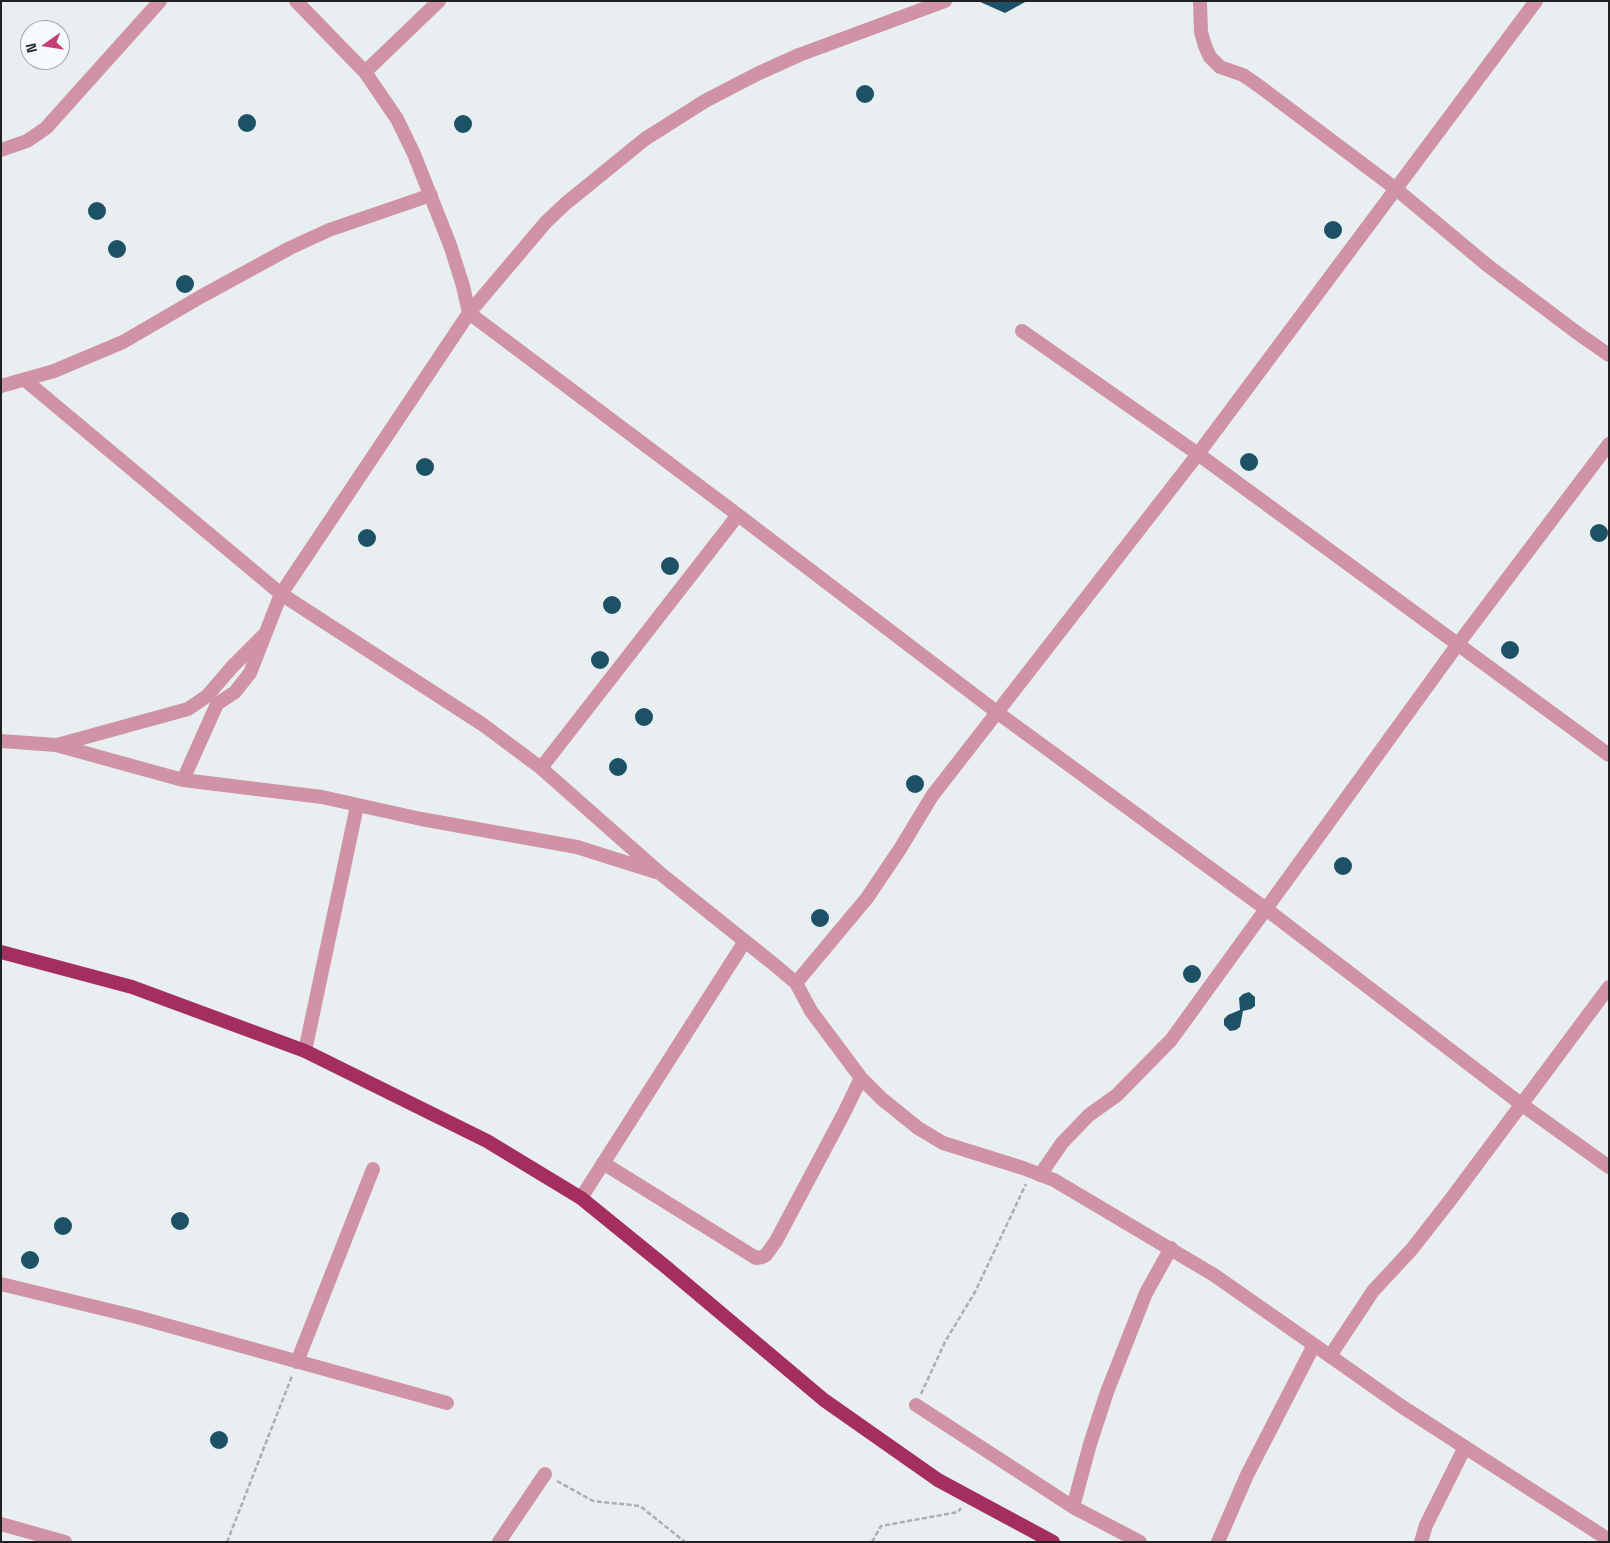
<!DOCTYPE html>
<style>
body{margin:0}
#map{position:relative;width:1610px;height:1543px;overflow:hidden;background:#e9eef1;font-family:"Space Grotesk",sans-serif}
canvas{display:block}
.frame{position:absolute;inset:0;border:2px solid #1f2122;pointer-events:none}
.north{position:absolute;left:20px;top:20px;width:50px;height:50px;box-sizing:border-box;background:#f6fbfe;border:1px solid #a0a4a6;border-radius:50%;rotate:257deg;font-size:14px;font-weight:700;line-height:20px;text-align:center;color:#1f2122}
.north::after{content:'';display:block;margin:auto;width:18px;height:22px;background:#c83e76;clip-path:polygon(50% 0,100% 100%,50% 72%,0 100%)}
</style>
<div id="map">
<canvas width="1610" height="1543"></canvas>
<div class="frame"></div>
<div class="north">N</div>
</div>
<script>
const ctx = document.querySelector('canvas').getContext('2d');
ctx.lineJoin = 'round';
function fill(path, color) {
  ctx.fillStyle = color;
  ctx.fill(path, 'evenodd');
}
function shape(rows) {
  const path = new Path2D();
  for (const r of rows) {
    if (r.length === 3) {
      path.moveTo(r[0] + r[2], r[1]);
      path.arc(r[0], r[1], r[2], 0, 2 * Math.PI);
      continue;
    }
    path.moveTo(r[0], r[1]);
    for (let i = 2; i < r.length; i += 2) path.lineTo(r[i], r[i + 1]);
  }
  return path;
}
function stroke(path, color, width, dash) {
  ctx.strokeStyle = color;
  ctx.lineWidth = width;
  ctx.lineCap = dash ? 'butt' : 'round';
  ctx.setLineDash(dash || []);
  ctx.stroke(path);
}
const building = shape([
 [978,1,1027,1,1005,13],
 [865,94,9],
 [247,123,9],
 [463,124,9],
 [97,211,9],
 [1333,230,9],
 [117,249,9],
 [185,284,9],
 [1249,462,9],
 [425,467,9],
 [1599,533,9],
 [367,538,9],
 [670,566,9],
 [612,605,9],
 [1510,650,9],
 [600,660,9],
 [644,717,9],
 [618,767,9],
 [915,784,9],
 [1343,866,9],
 [820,918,9],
 [1192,974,9],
 [1249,992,1255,997,1255,1006,1251,1009,1243,1011,1240,1027,1236,1030,1230,1031,1224,1025,1224,1019,1228,1015,1240,1010,1239,998,1243,994],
 [180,1221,9],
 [63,1226,9],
 [30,1260,9],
 [219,1440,9]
]);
const path = shape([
 [921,1394,945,1342,975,1292,1026,1184],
 [557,1481,593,1501,640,1506,685,1542],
 [227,1542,292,1376],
 [872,1542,881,1526,958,1512,961,1508]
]);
const minor = shape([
 [296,1,365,72,397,119,414,154,450,245,463,286,469,313,738,515,998,713,1266,909,1521,1104,1609,1167],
 [1200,1,1201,32,1205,46,1210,57,1220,67,1243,75,1259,86,1396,189,1487,265,1576,332,1609,355],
 [365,72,439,1],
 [1,150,27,141,46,128,160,1],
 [1022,331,1198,454,1609,755],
 [25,380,281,594,482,724,541,768,661,874,776,966,796,983,811,1011,861,1078,882,1099,918,1128,943,1143,1023,1168,1054,1180,1214,1275,1330,1356],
 [1,386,54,371,123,342,202,296,290,248,329,230,431,195],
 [1,741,56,745,183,780,322,797,421,819,577,847,656,872],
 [57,745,188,709,207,696,232,667,263,636],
 [541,768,738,515],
 [183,780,217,704,235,692,250,673,281,594,469,313,546,222,565,204,645,139,705,101,757,74,799,55,945,1],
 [796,983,867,898,900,849,932,796,1198,454,1536,1],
 [305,1051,357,806],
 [603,1163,756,1258,762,1257,766,1255,776,1241,843,1115,861,1078],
 [1040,1175,1062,1143,1089,1115,1117,1095,1171,1040,1458,644,1609,444],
 [581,1198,745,941],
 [1,1284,137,1317,447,1403],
 [297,1362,373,1169],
 [916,1405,1073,1507,1140,1542],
 [1073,1507,1090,1444,1107,1392,1146,1293,1171,1248],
 [1,1524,65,1542],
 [499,1542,545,1474],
 [1218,1542,1247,1475,1314,1345],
 [1421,1542,1426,1525,1465,1447]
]);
const tertiary = shape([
 [1609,987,1451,1199,1412,1249,1373,1291,1330,1356,1401,1406,1609,1540]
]);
const trunk = shape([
 [1,952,132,987,305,1051,487,1141,581,1198,666,1267,824,1400,938,1480,1053,1542]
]);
fill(building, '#1d5166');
stroke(path, '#abafb1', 2.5, [5, 2.5]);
stroke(minor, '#cf93a5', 14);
stroke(tertiary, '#cf93a5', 14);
stroke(trunk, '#a42e60', 14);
</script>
